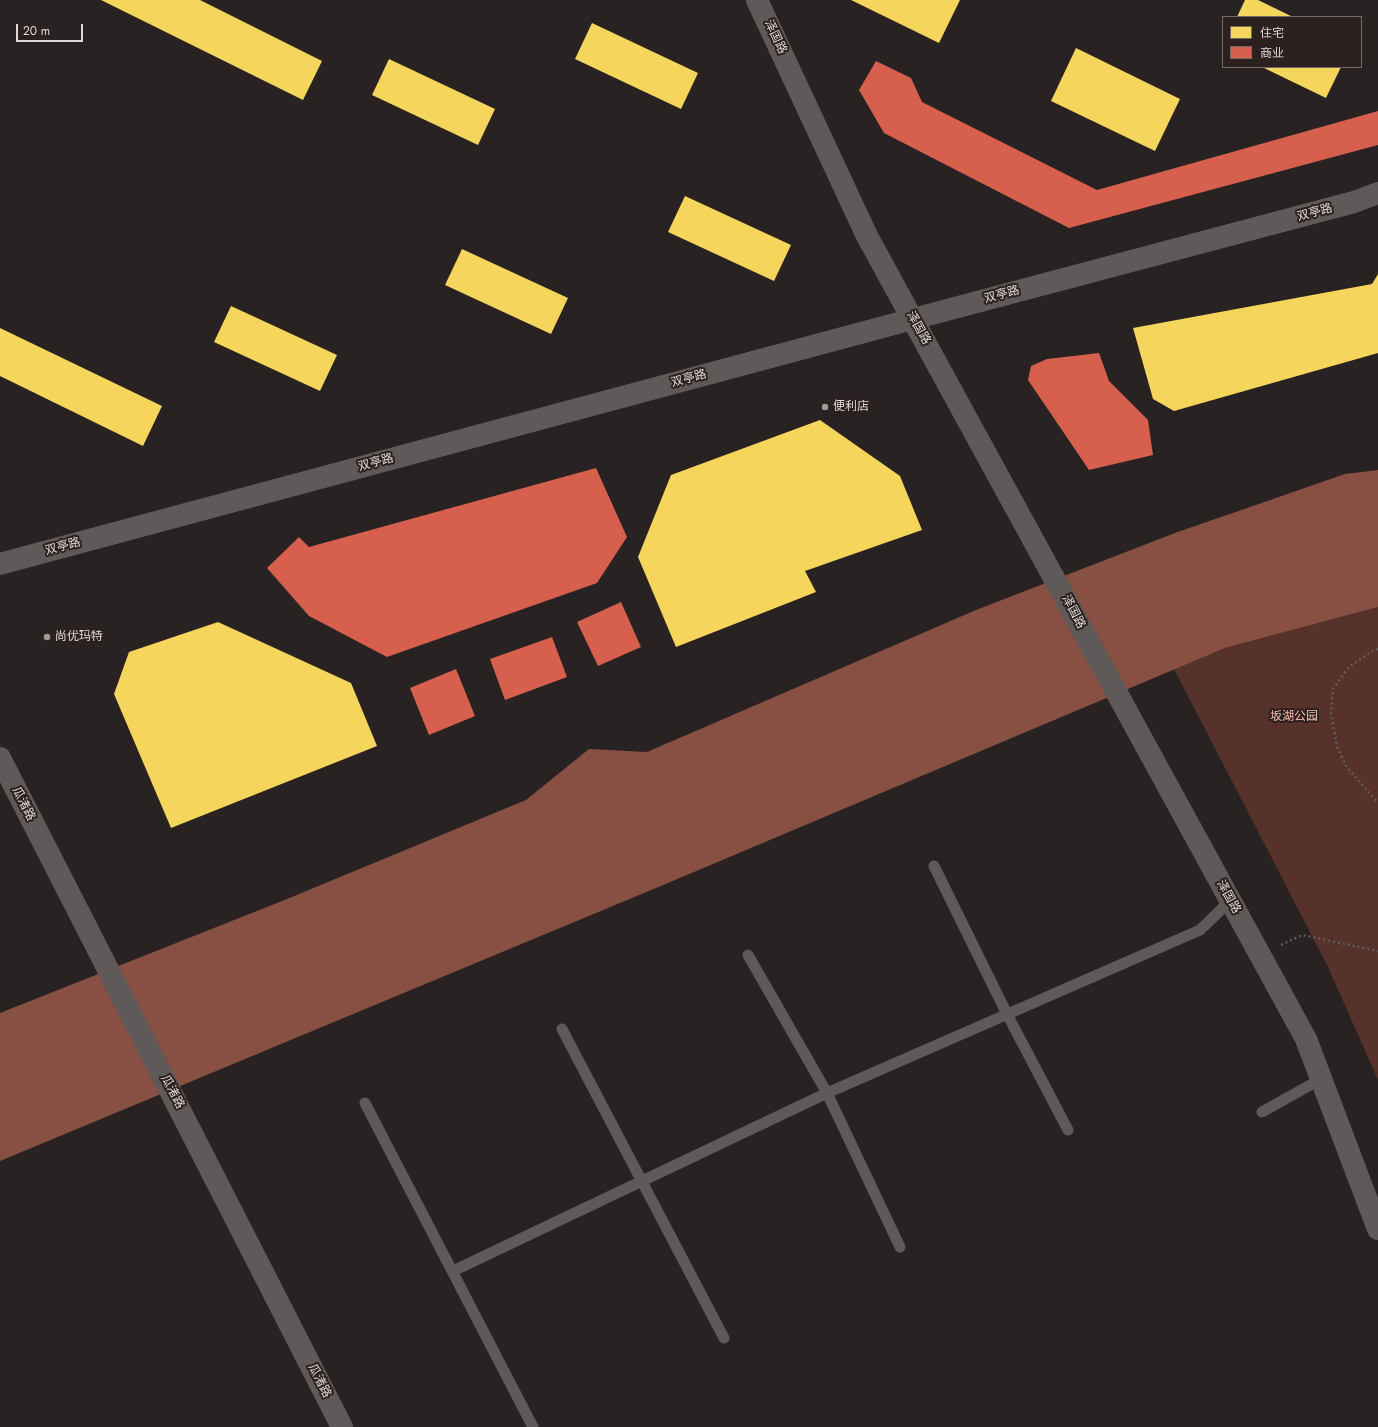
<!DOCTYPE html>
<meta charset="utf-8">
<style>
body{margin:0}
#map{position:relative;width:1378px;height:1427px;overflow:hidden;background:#282322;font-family:Jost,"Noto Sans SC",sans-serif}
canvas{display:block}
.legend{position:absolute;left:1222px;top:16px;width:140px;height:52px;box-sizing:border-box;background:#2c211e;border:1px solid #746a68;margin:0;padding:5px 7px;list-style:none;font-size:12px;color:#e0d8d6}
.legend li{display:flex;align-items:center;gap:8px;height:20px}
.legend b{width:20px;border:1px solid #746a68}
.scale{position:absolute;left:16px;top:24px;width:67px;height:18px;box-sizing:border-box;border:2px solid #e0d8d6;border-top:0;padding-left:5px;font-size:12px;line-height:14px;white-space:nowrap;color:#e0d8d6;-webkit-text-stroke:3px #2c211e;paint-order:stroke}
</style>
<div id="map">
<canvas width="1378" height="1427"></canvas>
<ul class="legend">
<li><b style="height:11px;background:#f6d55c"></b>住宅</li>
<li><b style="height:11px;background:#d6604d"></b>商业</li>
</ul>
<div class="scale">20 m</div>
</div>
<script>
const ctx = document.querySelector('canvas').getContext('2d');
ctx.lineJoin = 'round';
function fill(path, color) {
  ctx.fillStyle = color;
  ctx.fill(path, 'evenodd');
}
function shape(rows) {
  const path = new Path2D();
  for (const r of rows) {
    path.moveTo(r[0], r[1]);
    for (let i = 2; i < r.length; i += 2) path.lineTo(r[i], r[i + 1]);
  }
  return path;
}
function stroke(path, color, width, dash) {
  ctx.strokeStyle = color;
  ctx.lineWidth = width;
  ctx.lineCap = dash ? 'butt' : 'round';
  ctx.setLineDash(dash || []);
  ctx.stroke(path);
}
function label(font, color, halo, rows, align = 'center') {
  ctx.font = font + ' Jost,"Noto Sans SC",sans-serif';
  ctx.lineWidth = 4;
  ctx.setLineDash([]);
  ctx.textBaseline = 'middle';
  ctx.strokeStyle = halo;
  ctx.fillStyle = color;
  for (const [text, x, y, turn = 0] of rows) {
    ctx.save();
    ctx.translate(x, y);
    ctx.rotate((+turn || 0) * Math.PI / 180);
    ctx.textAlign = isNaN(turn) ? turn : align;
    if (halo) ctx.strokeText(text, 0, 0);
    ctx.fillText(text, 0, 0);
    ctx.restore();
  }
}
const green = shape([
 [1378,607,1378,1080,1328,967,1174,669,1225,648]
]);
const water = shape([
 [1378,470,1378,607,1225,648,656,888,0,1161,0,1013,287,899,526,800,589,749,647,752,976,610,1175,533,1345,474]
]);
const homes = shape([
 [101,0,200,0,322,61,303,100],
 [851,0,960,0,939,43],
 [1245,0,1258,0,1293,17,1237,17],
 [592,23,698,73,681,109,575,59],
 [1076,48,1180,99,1155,151,1051,101],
 [389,59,495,109,478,145,372,95],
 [1262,67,1341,67,1326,98],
 [685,196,791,245,774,281,668,232],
 [462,249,568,298,551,334,445,285],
 [1378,274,1378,353,1174,411,1153,399,1133,328,1372,284],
 [231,306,337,355,320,391,214,342],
 [0,328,162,406,143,446,0,376],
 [820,420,900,476,922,530,805,571,816,592,676,647,638,557,671,475],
 [218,622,351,683,377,746,171,828,114,694,129,652]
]);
const shops = shape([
 [876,61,911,78,922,102,1097,190,1378,111,1378,145,1069,228,884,133,859,90],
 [1099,353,1109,381,1148,420,1153,455,1089,470,1028,380,1031,366,1047,359],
 [596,468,627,537,597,583,387,657,309,616,267,568,299,537,309,547],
 [621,602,641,647,598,666,577,622],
 [552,637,567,677,505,700,490,659],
 [456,669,475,716,429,735,410,688]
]);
const path = shape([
 [1378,649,1374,650,1349,667,1333,689,1331,713,1337,746,1346,766,1378,803],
 [1281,945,1302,935,1378,951]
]);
const service = shape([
 [934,866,1007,1014,1068,1130],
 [748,955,827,1093,900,1247],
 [562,1029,724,1338],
 [365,1103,533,1427],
 [1262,1112,1321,1079],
 [453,1271,827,1093,1200,930,1230,901]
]);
const minor = shape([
 [757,0,867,236,1306,1039,1378,1229],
 [0,564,913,319,1354,202,1378,193]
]);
const tertiary = shape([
 [0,758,342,1427]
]);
const markers = [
 [825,407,4,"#a09997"],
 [47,637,4,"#a09997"]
];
const streetNames = [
 ["泽国路",775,37,65],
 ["双亭路",1315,213,-15],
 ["双亭路",1002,295,-15],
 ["泽国路",918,328,61],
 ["双亭路",689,379,-15],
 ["双亭路",376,463,-15],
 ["双亭路",63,547,-15],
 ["泽国路",1073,612,62],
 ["瓜渚路",23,804,63],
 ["泽国路",1228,897,61],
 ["瓜渚路",172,1092,62],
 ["瓜渚路",319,1381,63]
];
const poiNames = [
 ["便利店",833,407],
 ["尚优玛特",55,637]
];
const parkNames = [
 ["坂湖公园",1294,717]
];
fill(green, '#56322a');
fill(water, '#875043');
fill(homes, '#f6d55c');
fill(shops, '#d6604d');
stroke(path, '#615d5c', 2.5, [2, 3]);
stroke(service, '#5f5a59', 11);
stroke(minor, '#5f5a59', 22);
stroke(tertiary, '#5f5a59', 22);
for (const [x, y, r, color] of markers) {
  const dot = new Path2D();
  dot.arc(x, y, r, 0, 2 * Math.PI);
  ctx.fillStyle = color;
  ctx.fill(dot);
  stroke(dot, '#2c211e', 1.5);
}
label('12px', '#e0d8d6', '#2c211e', streetNames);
label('12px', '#e0d8d6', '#2c211e', poiNames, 'left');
label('12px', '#f5bcaf', '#2c211e', parkNames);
</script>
